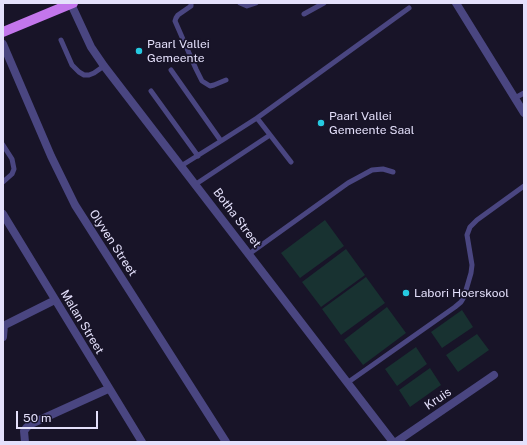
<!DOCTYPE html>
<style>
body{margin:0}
#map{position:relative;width:527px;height:445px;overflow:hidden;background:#181428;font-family:"Public Sans",sans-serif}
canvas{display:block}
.frame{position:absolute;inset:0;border:4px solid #e4e0fb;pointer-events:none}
.scale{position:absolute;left:16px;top:411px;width:82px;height:18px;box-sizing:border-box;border:2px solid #e4e0fb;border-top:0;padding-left:5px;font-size:12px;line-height:14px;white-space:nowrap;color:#e4e0fb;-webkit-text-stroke:3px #181428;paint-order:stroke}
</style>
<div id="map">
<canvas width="527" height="445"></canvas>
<div class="frame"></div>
<div class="scale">50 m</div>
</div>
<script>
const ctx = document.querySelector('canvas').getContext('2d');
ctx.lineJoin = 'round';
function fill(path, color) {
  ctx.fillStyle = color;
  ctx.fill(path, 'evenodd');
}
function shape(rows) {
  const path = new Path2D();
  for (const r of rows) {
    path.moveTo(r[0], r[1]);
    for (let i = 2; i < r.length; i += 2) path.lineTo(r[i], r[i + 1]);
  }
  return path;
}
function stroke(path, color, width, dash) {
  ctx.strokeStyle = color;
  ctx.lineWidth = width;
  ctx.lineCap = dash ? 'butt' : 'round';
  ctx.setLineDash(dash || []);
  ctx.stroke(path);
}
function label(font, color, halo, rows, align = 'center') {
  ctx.font = font + ' "Public Sans",sans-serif';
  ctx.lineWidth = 3.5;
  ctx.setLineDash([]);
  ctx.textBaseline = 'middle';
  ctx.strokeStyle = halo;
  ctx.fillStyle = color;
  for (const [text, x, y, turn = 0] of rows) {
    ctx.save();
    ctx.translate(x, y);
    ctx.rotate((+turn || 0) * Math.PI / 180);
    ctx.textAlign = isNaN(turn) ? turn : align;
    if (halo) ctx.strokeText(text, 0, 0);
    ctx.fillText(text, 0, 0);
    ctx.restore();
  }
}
const green = shape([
 [325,220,344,246,300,278,281,253],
 [346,249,365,275,321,307,302,282],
 [366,277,385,303,341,335,322,309],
 [387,307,406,333,363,365,344,340],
 [462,310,473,327,442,348,431,332],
 [477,334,489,350,458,372,446,355],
 [416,347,427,364,397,386,385,369],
 [430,368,441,385,410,407,399,390]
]);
const lane = shape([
 [191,3,191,6,178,15,176,18,175,21,196,69,202,81,210,86,214,85,226,80],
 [240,3,247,6,256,3],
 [304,14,324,3],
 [61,40,72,65,79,72,84,75,89,75,94,73,104,66],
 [171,70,221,141,181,166],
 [151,91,198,156],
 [515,98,524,93],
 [257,118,291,162],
 [221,141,257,118,409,8],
 [3,145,12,159,14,169,12,174,3,182],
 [196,184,270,135],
 [249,254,348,183,361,176,372,170,383,169,393,172],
 [347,383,455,307,461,302,464,297,471,273,472,265,467,235,470,227,477,220,524,186]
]);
const street = shape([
 [456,3,524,113],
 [71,4,91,47,104,66,393,442],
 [3,44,51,156,75,205,226,442],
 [3,214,142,442],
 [3,326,55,300],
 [3,337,4,325],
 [25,442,24,431,27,427,33,423,108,389],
 [396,442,494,375]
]);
const primary = shape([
 [3,32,73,3]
]);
const markers = [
 [139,51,4,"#26cae1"],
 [321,123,4,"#26cae1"],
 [406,293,4,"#26cae1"]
];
const poiNames = [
 ["Paarl Vallei",147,44],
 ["Gemeente",147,58],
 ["Paarl Vallei",329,116],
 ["Gemeente Saal",329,130],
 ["Labori Hoerskool",414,293]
];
const streetNames = [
 ["Botha Street",237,218,53],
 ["Olyven Street",113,243,57],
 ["Malan Street",82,322,59],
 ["Kruis",438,399,-34]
];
fill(green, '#183231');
stroke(lane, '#4a4681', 5);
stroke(street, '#4a4681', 8);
stroke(primary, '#c376ec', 10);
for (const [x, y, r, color] of markers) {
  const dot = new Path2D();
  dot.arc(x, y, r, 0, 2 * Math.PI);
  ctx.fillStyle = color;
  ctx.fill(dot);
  stroke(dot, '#181428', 1.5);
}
label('12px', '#e4e0fb', '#181428', poiNames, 'left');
label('12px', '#e4e0fb', '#181428', streetNames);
</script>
